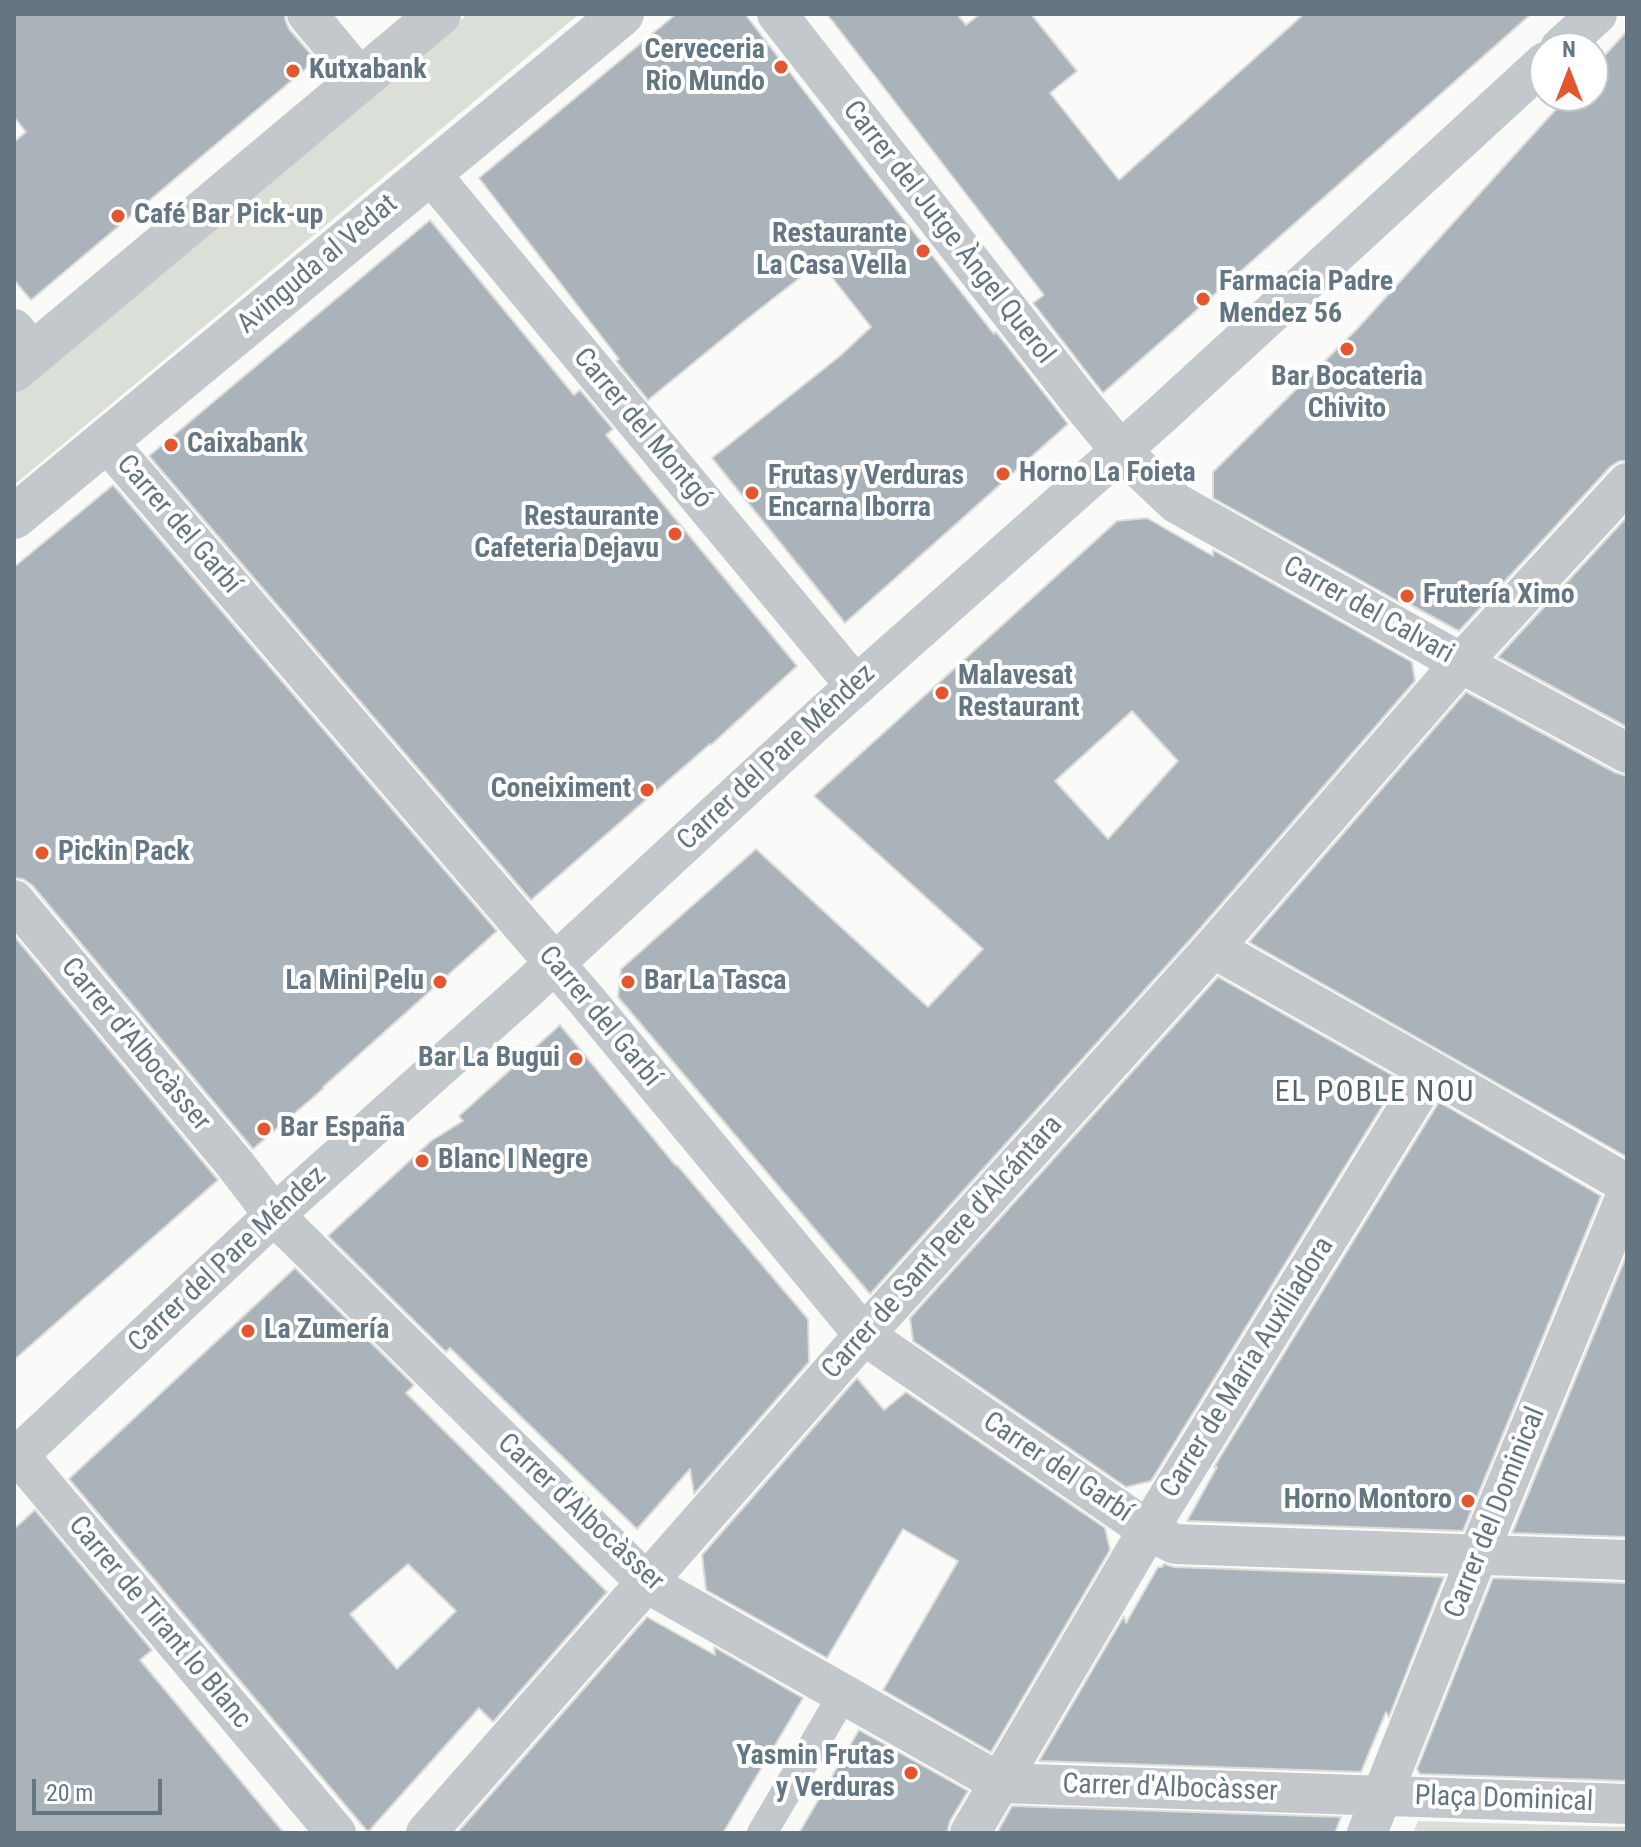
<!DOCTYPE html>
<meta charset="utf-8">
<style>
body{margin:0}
#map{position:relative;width:1641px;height:1847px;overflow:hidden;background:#fafaf8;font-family:"Roboto Condensed",sans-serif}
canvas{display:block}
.frame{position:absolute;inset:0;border:16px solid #657683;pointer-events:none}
.north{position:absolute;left:1529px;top:32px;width:80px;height:80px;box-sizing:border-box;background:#fff;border:2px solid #c1c8cd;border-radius:50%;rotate:0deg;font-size:22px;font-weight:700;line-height:32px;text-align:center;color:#657683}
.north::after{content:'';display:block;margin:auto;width:28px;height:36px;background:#e4572e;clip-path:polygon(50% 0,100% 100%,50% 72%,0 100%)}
.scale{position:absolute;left:32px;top:1779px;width:130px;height:36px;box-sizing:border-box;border:4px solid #657683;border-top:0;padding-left:10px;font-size:24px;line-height:28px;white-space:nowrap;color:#657683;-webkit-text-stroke:6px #fff;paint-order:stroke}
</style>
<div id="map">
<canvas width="1641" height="1847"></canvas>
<div class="frame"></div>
<div class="north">N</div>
<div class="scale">20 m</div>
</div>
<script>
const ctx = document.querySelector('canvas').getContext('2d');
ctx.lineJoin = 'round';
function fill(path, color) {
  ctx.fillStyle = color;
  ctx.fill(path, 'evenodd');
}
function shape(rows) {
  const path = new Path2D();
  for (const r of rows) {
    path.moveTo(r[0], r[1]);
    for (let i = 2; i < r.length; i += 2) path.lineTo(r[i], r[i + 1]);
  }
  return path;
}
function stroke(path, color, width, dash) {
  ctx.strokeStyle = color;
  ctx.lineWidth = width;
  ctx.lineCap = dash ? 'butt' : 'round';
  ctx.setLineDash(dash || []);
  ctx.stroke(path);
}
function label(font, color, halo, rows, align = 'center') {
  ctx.font = font + ' "Roboto Condensed",sans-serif';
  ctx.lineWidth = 8;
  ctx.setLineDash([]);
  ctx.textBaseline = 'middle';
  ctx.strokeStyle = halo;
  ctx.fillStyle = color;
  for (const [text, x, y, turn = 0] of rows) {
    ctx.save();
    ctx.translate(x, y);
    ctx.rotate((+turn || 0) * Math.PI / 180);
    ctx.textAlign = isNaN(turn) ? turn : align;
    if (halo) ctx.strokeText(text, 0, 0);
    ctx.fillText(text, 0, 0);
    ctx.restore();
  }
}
const green = shape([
 [468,14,579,14,14,485,14,393],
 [1418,1821,1627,1827,1627,1833,1413,1833]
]);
const building = shape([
 [14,14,285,14,285,19,289,29,316,60,31,300,14,280,14,142,26,132,14,117,14,14],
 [676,14,745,14,868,174,994,334,996,332,1068,424,845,623,712,458,840,356,871,327,820,262,747,319,648,400,616,361,619,359,479,178,676,14],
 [827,14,957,14,966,25,980,14,1031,14,1077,71,1050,93,1119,180,1304,14,1531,14,1103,393,1033,303,1044,295,827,14],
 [1627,31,1627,461,1619,461,1610,467,1459,631,1402,600,1403,604,1213,498,1213,472,1358,328,1568,96,1593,96,1593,68,1627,31],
 [430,220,574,395,580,390,613,429,606,435,797,666,711,745,710,744,531,900,149,456,430,220],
 [113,485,497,931,323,1087,324,1088,253,1149,32,885,23,879,14,878,14,567,113,485],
 [1627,517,1627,727,1498,657,1627,517],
 [1147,518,1213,556,1213,550,1412,662,1415,681,1196,933,870,1294,618,997,621,969,756,849,928,1007,983,949,814,796,1117,521,1147,518],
 [1132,711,1178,761,1108,839,1055,781,1132,711],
 [1466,692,1616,773,1627,776,1627,1157,1249,942,1466,692],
 [14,936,218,1180,14,1360,14,936],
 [1218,977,1399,1079,1151,1481,1126,1487,913,1341,910,1318,1218,977],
 [560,1025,676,1166,677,1165,808,1319,809,1362,694,1494,690,1469,637,1529,450,1348,446,1352,328,1236,431,1141,463,1121,459,1116,560,1025],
 [1439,1102,1601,1196,1463,1531,1187,1521,1217,1467,1214,1467,1439,1102],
 [1627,1254,1627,1537,1512,1533,1627,1254],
 [295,1268,414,1385,406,1393,607,1592,493,1722,479,1708,368,1832,69,1479,295,1268],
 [408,1564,456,1611,397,1669,350,1614,408,1564],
 [857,1378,884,1410,906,1392,1105,1528,1110,1550,991,1752,883,1690,958,1561,903,1529,827,1658,706,1590,702,1555,857,1378],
 [35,1510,152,1650,140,1660,284,1833,14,1833,14,1529,35,1510],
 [1164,1564,1174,1567,1444,1577,1389,1717,1386,1712,1361,1772,1039,1761,1124,1616,1126,1623,1158,1567,1162,1567,1164,1564],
 [1493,1578,1627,1583,1627,1781,1420,1774,1417,1769,1493,1578],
 [647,1617,715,1655,714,1647,803,1698,723,1833,457,1833,647,1617],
 [859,1730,968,1791,950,1821,947,1833,799,1833,859,1730],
 [1012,1806,1341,1817,1335,1833,997,1833,1012,1806]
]);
const pedestrian = shape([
 [762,1833,843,1695]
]);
const minor = shape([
 [307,14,361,79],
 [777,14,1086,409,1121,451,1176,503,1461,663,1627,753],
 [1560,48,1597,14],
 [429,172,856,686],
 [14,329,34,353],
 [106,441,588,1002,864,1335,1148,1530,1175,1544,1627,1560],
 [14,900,235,1164,274,1215,647,1583,1000,1783,1627,1804],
 [1213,948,1431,1071,1627,1184],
 [14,1450,336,1833],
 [14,1459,274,1215,527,989,823,715,1162,414,1545,62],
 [426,1833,864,1335,1213,948,1461,663,1627,483],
 [970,1833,1148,1530,1431,1071],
 [1367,1833,1478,1554,1627,1194]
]);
const tertiary = shape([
 [14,370,439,14],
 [14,517,622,14]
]);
const markers = [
 [781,67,8,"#e4572e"],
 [293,71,8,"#e4572e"],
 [118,216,8,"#e4572e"],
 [923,251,8,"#e4572e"],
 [1203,299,8,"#e4572e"],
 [1347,349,8,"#e4572e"],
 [171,445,8,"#e4572e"],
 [1003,474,8,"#e4572e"],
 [752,493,8,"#e4572e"],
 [675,534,8,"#e4572e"],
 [1407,596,8,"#e4572e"],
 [942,693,8,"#e4572e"],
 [647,790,8,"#e4572e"],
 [42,853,8,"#e4572e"],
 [440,982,8,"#e4572e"],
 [628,982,8,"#e4572e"],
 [576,1059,8,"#e4572e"],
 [264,1129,8,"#e4572e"],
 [422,1161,8,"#e4572e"],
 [248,1331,8,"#e4572e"],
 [1468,1501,8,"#e4572e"],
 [911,1773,8,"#e4572e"]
];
const poiNames = [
 ["Cerveceria",765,51,"right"],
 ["Rio Mundo",765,83,"right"],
 ["Kutxabank",309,71],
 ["Café Bar Pick-up",134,216],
 ["Restaurante",907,235,"right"],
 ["La Casa Vella",907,267,"right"],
 ["Farmacia Padre",1219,283],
 ["Mendez 56",1219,315],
 ["Bar Bocateria",1347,378,"center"],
 ["Chivito",1347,410,"center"],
 ["Caixabank",187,445],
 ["Horno La Foieta",1019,474],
 ["Frutas y Verduras",768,477],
 ["Encarna Iborra",768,509],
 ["Restaurante",659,518,"right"],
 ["Cafeteria Dejavu",659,550,"right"],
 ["Frutería Ximo",1423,596],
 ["Malavesat",958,677],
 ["Restaurant",958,709],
 ["Coneiximent",631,790,"right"],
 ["Pickin Pack",58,853],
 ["La Mini Pelu",424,982,"right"],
 ["Bar La Tasca",644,982],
 ["Bar La Bugui",560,1059,"right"],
 ["Bar España",280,1129],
 ["Blanc I Negre",438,1161],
 ["La Zumería",264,1331],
 ["Horno Montoro",1452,1501,"right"],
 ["Yasmin Frutas",895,1757,"right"],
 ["y Verduras",895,1789,"right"]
];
const streetNames = [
 ["Carrer del Jutge Àngel Querol",948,233,52],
 ["Avinguda al Vedat",318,265,-40],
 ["Carrer del Montgó",642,429,50],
 ["Carrer del Garbí",178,525,49],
 ["Carrer del Calvari",1368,611,29],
 ["Carrer del Pare Méndez",777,758,-43],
 ["Carrer del Garbí",599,1017,50],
 ["Carrer d'Albocàsser",135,1045,50],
 ["Carrer de Sant Pere d'Alcántara",943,1248,-48],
 ["Carrer del Pare Méndez",228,1260,-43],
 ["Carrer de Maria Auxiliadora",1248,1368,-58],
 ["Carrer del Garbí",1057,1468,34],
 ["Carrer d'Albocàsser",580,1513,43],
 ["Carrer del Dominical",1496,1513,-68],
 ["Carrer de Tirant lo Blanc",159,1623,50],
 ["Carrer d'Albocàsser",1170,1789,2],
 ["Plaça Dominical",1504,1800,2]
];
const neighbourhoodNames = [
 ["EL POBLE NOU",1375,1093]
];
fill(green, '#dadfd7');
fill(building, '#aab3b9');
stroke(building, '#dcdcda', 2);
stroke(pedestrian, '#c3c8cc', 30);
stroke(minor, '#c3c8cc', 40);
stroke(tertiary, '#c3c8cc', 44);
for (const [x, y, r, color] of markers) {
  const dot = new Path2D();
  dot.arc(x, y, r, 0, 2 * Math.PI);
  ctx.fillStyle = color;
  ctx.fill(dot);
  stroke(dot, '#fff', 3);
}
label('bold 28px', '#657683', '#fff', poiNames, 'left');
label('28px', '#657683', '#fff', streetNames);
ctx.letterSpacing = '2px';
label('30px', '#57646e', '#fff', neighbourhoodNames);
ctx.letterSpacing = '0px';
</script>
